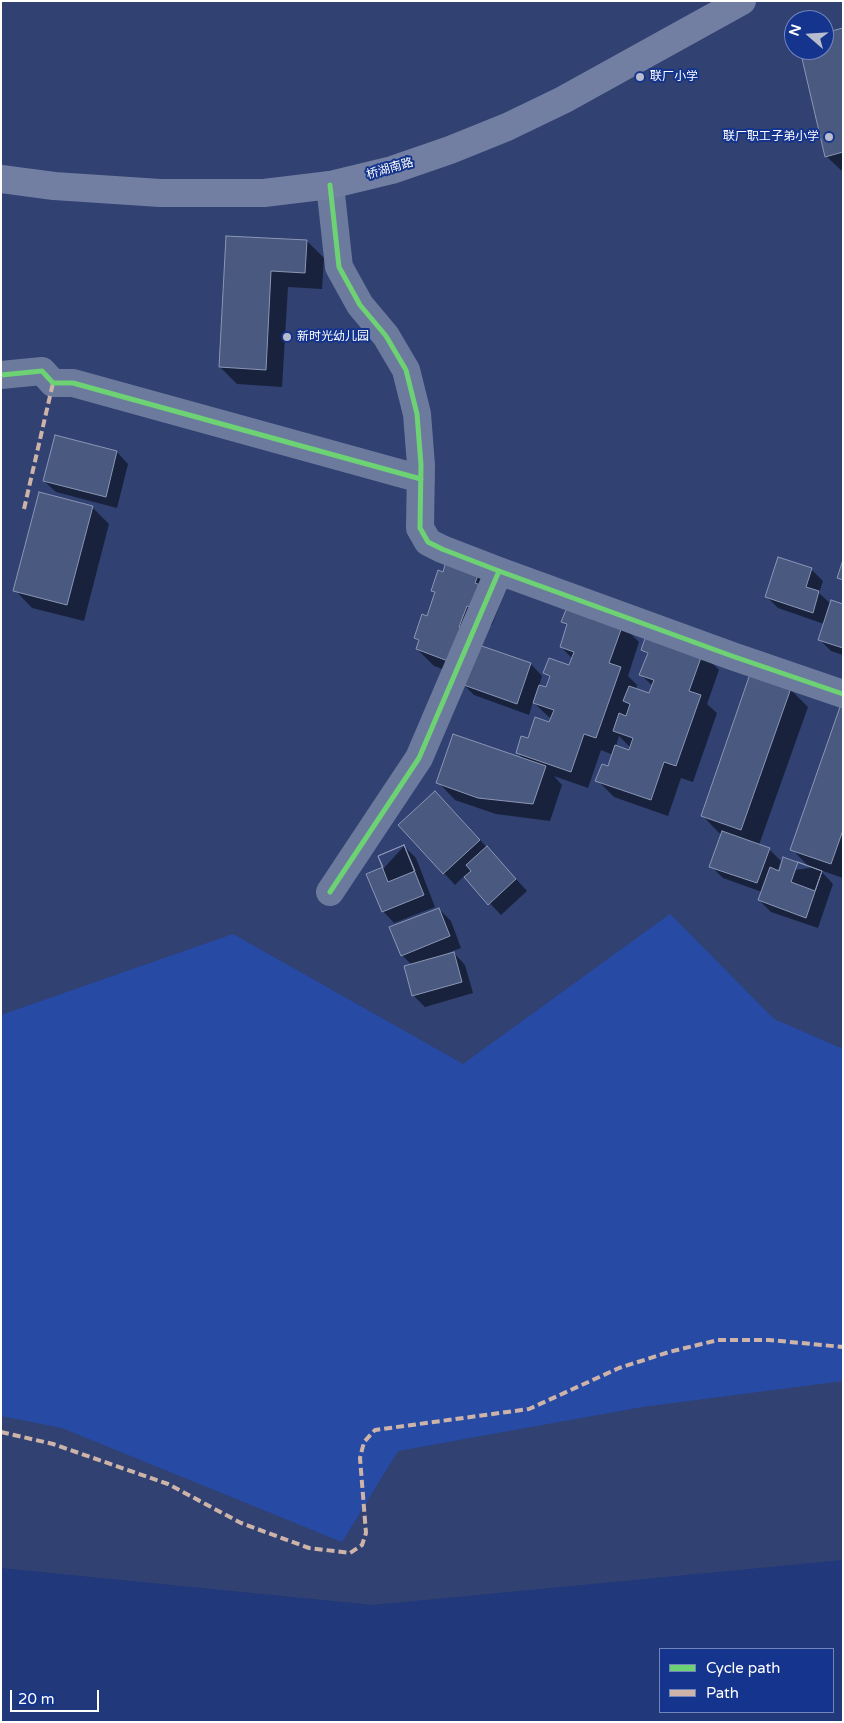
<!DOCTYPE html>
<meta charset="utf-8">
<style>
body{margin:0}
#map{position:relative;width:844px;height:1723px;overflow:hidden;background:#304172;font-family:"Varela Round",sans-serif}
canvas{display:block}
.frame{position:absolute;inset:0;border:2px solid #fff;pointer-events:none}
.legend{position:absolute;left:659px;top:1648px;width:175px;height:65px;box-sizing:border-box;background:#14348e;border:1px solid #7285bb;margin:0;padding:6px 9px;list-style:none;font-size:15px;color:#fff}
.legend li{display:flex;align-items:center;gap:10px;height:25px}
.legend b{width:25px;border:1px solid #7285bb}
.north{position:absolute;left:784px;top:10px;width:50px;height:50px;box-sizing:border-box;background:#14348e;border:1px solid #7285bb;border-radius:50%;rotate:289deg;font-size:14px;font-weight:700;line-height:20px;text-align:center;color:#fff}
.north::after{content:'';display:block;margin:auto;width:18px;height:22px;background:#b7bcce;clip-path:polygon(50% 0,100% 100%,50% 72%,0 100%)}
.scale{position:absolute;left:10px;top:1690px;width:89px;height:22px;box-sizing:border-box;border:2px solid #fff;border-top:0;padding-left:6px;font-size:15px;line-height:18px;white-space:nowrap;color:#fff;-webkit-text-stroke:4px #14348e;paint-order:stroke}
</style>
<div id="map">
<canvas width="844" height="1723"></canvas>
<div class="frame"></div>
<ul class="legend">
<li><b style="height:6px;background:#6cd273"></b>Cycle path</li>
<li><b style="height:6px;background:#ceb3a9"></b>Path</li>
</ul>
<div class="north">N</div>
<div class="scale">20 m</div>
</div>
<script>
const ctx = document.querySelector('canvas').getContext('2d');
ctx.lineJoin = 'round';
function fill(path, color) {
  ctx.fillStyle = color;
  ctx.fill(path, 'evenodd');
}
function shape(rows) {
  const path = new Path2D();
  for (const r of rows) {
    path.moveTo(r[0], r[1]);
    for (let i = 2; i < r.length; i += 2) path.lineTo(r[i], r[i + 1]);
  }
  return path;
}
function stroke(path, color, width, dash) {
  ctx.strokeStyle = color;
  ctx.lineWidth = width;
  ctx.lineCap = dash ? 'butt' : 'round';
  ctx.setLineDash(dash || []);
  ctx.stroke(path);
}
function label(font, color, halo, rows, align = 'center') {
  ctx.font = font + ' "Varela Round","Noto Sans SC",sans-serif';
  ctx.lineWidth = 4;
  ctx.setLineDash([]);
  ctx.textBaseline = 'middle';
  ctx.strokeStyle = halo;
  ctx.fillStyle = color;
  for (const [text, x, y, turn = 0] of rows) {
    ctx.save();
    ctx.translate(x, y);
    ctx.rotate((+turn || 0) * Math.PI / 180);
    ctx.textAlign = isNaN(turn) ? turn : align;
    if (halo) ctx.strokeText(text, 0, 0);
    ctx.fillText(text, 0, 0);
    ctx.restore();
  }
}
const green = shape([
 [670,914,774,1019,843,1049,843,1381,642,1407,398,1451,342,1542,62,1428,1,1416,1,1015,233,934,463,1064]
]);
const water = shape([
 [843,1560,843,1722,1,1722,1,1568,373,1605],
 [660,1649,833,1649,833,1712,660,1712]
]);
const shadow = shape([
 [843,30,843,172,826,156,801,50,824,50,824,34],
 [227,237,307,241,324,258,322,289,288,287,282,387,237,384,220,367],
 [117,452,128,464,117,508,56,492,44,481],
 [92,507,109,524,84,621,32,608,15,590],
 [812,570,823,581,819,593,831,604,843,606,843,655,831,651,819,639,824,624,778,608,766,596],
 [479,571,493,598,500,604,492,625,484,622,477,642,483,648,531,664,542,676,539,686,547,689,551,679,545,673,570,666,573,659,561,647,568,627,563,622,622,625,639,642,628,676,637,685,636,689,650,694,653,686,641,675,648,655,643,650,702,653,719,670,707,704,717,713,693,782,681,778,668,816,614,797,597,780,608,768,613,755,601,750,588,788,554,776,562,785,550,821,496,814,455,800,438,782,525,761,517,752,529,740,550,723,551,719,533,702,529,715,474,695,463,684,465,677,434,666,417,649,419,642,416,638,428,617,436,594,433,590,444,573],
 [619,736,631,748,630,751,616,746],
 [790,689,808,707,759,845,769,849,781,861,777,872,810,868,792,849,843,709,843,878,820,870,833,884,818,928,771,912,759,900,762,892,723,878,711,866,722,834,719,833,702,815],
 [447,804,527,891,501,915,464,876,455,885,444,873],
 [404,846,416,858,435,907,394,923,383,911,384,868],
 [439,909,451,921,461,948,448,953,448,955,454,953,465,965,473,993,425,1007,413,995,412,965,402,955]
]);
const building = shape([
 [843,28,843,152,825,157,800,50,824,50,824,33,843,28],
 [226,236,307,240,305,273,271,271,266,370,219,367,226,236],
 [55,435,117,451,106,497,43,481,55,435],
 [39,492,93,506,67,605,13,591,39,492],
 [778,557,812,568,806,587,819,591,813,613,765,597,778,557],
 [447,558,480,570,475,583,483,586,475,609,467,606,459,627,468,630,448,661,416,649,419,640,414,638,422,614,427,616,435,592,431,591,438,570,443,572,447,558],
 [843,560,843,580,837,578,843,560],
 [831,600,843,604,843,648,818,640,831,600],
 [568,605,623,624,609,663,621,667,596,738,584,734,571,772,516,753,521,736,528,738,535,717,549,722,554,710,533,703,539,685,546,687,550,676,543,673,549,658,569,665,574,652,560,647,567,624,561,622,568,605],
 [647,633,703,652,689,691,701,695,676,766,664,762,651,800,595,781,602,764,608,766,615,745,629,750,633,738,613,731,619,713,626,716,630,704,623,701,629,686,649,693,654,680,639,675,648,653,641,650,647,633],
 [476,644,531,663,517,704,461,684,476,644],
 [750,674,791,688,741,830,701,816,750,674],
 [840,707,843,708,843,830,831,864,790,850,840,707],
 [453,734,546,766,533,804,478,798,436,783,453,734],
 [435,791,480,840,443,874,398,825,435,791],
 [722,831,770,848,757,883,709,867,722,831],
 [404,845,415,871,388,882,378,856,404,845],
 [404,845,424,895,382,912,366,874,383,867,378,856,404,845],
 [487,846,516,879,488,905,464,877,471,871,466,865,487,846],
 [783,857,822,871,806,918,758,900,770,867,779,871,783,857],
 [798,862,822,871,815,891,791,882,798,862],
 [439,908,450,936,401,956,389,927,439,908],
 [454,952,462,982,412,996,404,966,454,952]
]);
const minor = shape([
 [330,185,339,267,360,305,386,336,406,370,417,414,421,465,420,528,428,542,442,549,499,571,732,656,843,694],
 [1,375,42,371,53,383,73,383,421,479],
 [330,892,419,758,499,571]
]);
const secondary = shape([
 [1,179,54,186,160,193,264,193,330,185,392,170,450,150,507,127,563,100,742,1]
]);
const quiet = shape([
 [24,509,53,383],
 [1,1432,53,1444,168,1484,241,1523,309,1548,350,1553,362,1545,366,1533,360,1458,364,1442,375,1430,529,1409,619,1368,669,1352,718,1340,769,1340,843,1347]
]);
const cycleway = shape([
 [330,185,339,267,360,305,386,336,406,370,417,414,421,465,420,528,428,542,442,549,499,571,732,656,843,694],
 [1,375,42,371,53,383,73,383,421,479],
 [330,892,419,758,499,571]
]);
const markers = [
 [640,77,5,"#b7bcce"],
 [829,137,5,"#b7bcce"],
 [287,337,5,"#b7bcce"]
];
const poiNames = [
 ["联厂小学",650,77],
 ["联厂职工子弟小学",819,137,"right"],
 ["新时光幼儿园",297,337]
];
const streetNames = [
 ["桥湖南路",390,169,-16]
];
fill(green, '#274ba5');
fill(water, '#21387a');
fill(shadow, '#0007');
fill(building, '#4a5980');
stroke(building, '#8b96b4', 1);
stroke(minor, '#6c7a9e', 28);
stroke(secondary, '#737fa2', 28);
stroke(quiet, '#ceb3a9', 4, [8, 4]);
stroke(cycleway, '#6cd273', 5);
for (const [x, y, r, color] of markers) {
  const dot = new Path2D();
  dot.arc(x, y, r, 0, 2 * Math.PI);
  ctx.fillStyle = color;
  ctx.fill(dot);
  stroke(dot, '#14348e', 2);
}
label('12px', '#fff', '#14348e', poiNames, 'left');
label('12px', '#fff', '#14348e', streetNames);
</script>
